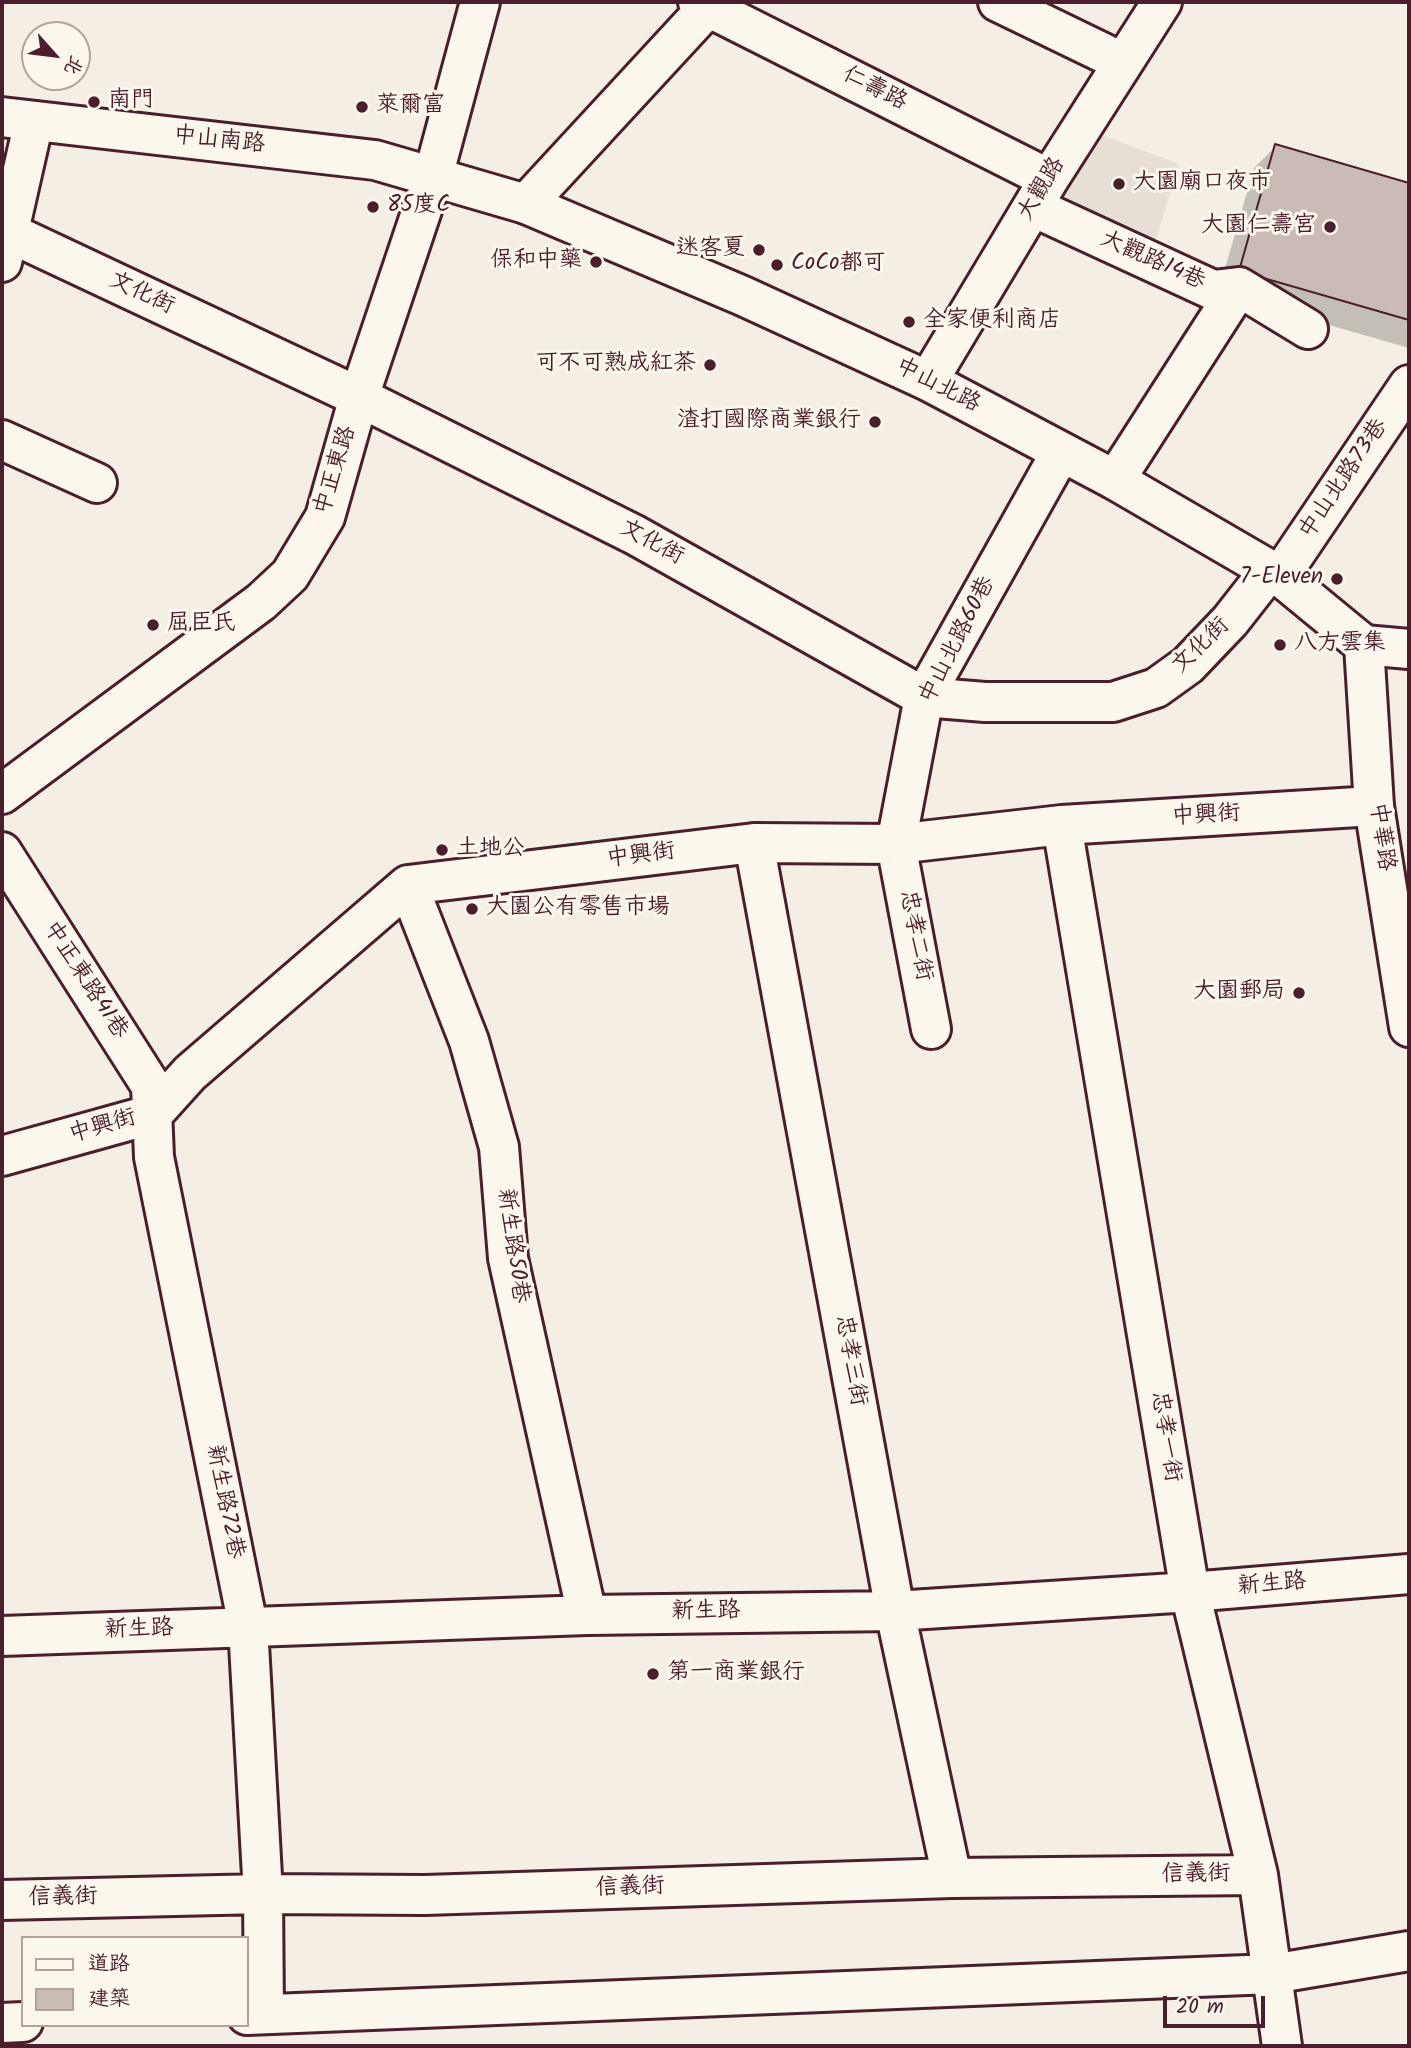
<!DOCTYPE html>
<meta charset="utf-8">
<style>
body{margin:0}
#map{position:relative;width:1411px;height:2048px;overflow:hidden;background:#f4eee4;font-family:Kalam,"LXGW WenKai TC",sans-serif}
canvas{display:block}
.frame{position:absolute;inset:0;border:4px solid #4a1f2b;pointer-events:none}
.legend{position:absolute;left:21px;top:1936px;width:228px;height:91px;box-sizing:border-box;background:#fbf7ec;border:2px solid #b4a19f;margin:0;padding:9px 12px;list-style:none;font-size:21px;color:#4a1f2b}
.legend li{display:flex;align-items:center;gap:14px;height:35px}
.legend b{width:35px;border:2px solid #b4a19f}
.north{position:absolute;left:21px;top:21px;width:70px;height:70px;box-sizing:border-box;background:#fbf7ec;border:2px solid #b4a19f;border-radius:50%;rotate:118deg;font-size:19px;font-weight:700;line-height:28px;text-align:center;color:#4a1f2b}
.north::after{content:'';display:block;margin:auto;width:24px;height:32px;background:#4a1f2b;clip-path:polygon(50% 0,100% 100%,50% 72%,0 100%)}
.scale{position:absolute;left:1163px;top:1996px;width:102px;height:32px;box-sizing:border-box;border:4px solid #4a1f2b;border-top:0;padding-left:9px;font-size:21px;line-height:24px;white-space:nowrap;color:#4a1f2b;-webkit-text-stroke:5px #fbf7ec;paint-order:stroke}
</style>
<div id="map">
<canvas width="1411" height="2048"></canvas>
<div class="frame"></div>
<ul class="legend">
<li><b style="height:9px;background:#fbf7ec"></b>道路</li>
<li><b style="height:19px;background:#cabbb6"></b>建築</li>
</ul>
<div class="north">北</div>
<div class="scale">20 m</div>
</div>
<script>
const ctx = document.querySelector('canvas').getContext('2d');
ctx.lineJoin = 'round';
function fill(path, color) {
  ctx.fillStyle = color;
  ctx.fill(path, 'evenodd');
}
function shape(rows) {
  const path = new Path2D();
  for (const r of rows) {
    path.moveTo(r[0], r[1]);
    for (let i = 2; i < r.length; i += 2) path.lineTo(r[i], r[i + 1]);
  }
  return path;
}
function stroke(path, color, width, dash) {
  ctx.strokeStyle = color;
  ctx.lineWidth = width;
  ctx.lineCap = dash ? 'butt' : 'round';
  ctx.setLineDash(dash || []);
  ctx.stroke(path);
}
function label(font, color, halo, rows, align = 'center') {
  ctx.font = font + ' Kalam,"LXGW WenKai TC",sans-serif';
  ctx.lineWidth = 6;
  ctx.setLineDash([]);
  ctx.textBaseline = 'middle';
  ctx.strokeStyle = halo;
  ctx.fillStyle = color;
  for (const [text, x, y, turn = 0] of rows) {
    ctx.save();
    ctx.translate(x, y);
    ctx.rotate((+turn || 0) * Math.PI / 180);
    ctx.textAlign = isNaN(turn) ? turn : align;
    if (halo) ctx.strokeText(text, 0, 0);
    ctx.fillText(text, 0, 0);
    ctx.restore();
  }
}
const built = shape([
 [1099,134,1179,164,1155,243,1051,204]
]);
const shadow = shape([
 [1276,146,1409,185,1409,348,1218,293,1254,168]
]);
const building = shape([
 [1275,144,1409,183,1409,320,1239,271,1275,144]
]);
const minor = shape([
 [698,2,1049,179],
 [998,2,1122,62],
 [526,204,708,7],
 [1033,207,1213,290,1239,287,1308,329],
 [10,233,359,397,635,535,924,697,985,702,1113,702,1156,688,1188,665,1230,621,1270,570],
 [2,262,34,121],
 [928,381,1049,179,1162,2],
 [2,440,97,483],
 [1115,480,1239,287],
 [1280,576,1409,385],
 [1364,645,1409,649],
 [2,794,261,602,290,575,325,517,359,397,433,177,480,2],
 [1062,825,1190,1592,1258,1875,1282,2046],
 [754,843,895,1611,952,1878],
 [2,852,151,1086,154,1157,248,1626,263,1894,264,2014],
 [408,885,469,1041,499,1147,508,1258,587,1615],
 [931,1029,896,844,924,697,1061,452],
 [2,1156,153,1114,190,1073,408,885,754,843,896,844,1062,825,1374,806],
 [2,1636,587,1615,895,1611,1190,1592,1409,1574],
 [2,1900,263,1894,425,1895,952,1878,1258,1875],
 [247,2015,1272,1974,1409,1951],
 [2,2023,23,2022]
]);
const major = shape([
 [2,117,375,160,526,204,743,296,928,381,1115,480,1280,576,1364,645,1374,806,1409,1027]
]);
const markers = [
 [94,102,7,"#4a1f2b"],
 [362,107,7,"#4a1f2b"],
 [1119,184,7,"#4a1f2b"],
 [373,207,7,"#4a1f2b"],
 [1330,227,7,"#4a1f2b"],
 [759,250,7,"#4a1f2b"],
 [596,262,7,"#4a1f2b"],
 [777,265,7,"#4a1f2b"],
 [909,322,7,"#4a1f2b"],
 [710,365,7,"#4a1f2b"],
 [875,422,7,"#4a1f2b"],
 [1337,579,7,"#4a1f2b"],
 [153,625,7,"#4a1f2b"],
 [1280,645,7,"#4a1f2b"],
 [442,850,7,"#4a1f2b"],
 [472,909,7,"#4a1f2b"],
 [1299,993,7,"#4a1f2b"],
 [653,1674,7,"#4a1f2b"]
];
const streetNames = [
 ["仁壽路",874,90,27],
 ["中山南路",219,142,6],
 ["大觀路",1043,190,-59],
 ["大觀路14巷",1152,262,24],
 ["文化街",141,295,25],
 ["中山北路",937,387,27],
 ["中正東路",337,471,-73],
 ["中山北路73巷",1345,480,-56],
 ["文化街",651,544,28],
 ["中山北路60巷",959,641,-63],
 ["文化街",1202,647,-44],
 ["中興街",1206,817,-3],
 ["中華路",1380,837,82],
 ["中興街",641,857,-7],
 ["忠孝二街",914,936,79],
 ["中正東路41巷",84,981,57],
 ["中興街",103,1128,-16],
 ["新生路50巷",511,1246,82],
 ["忠孝三街",849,1361,80],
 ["忠孝一街",1164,1437,81],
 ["新生路72巷",223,1502,79],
 ["新生路",1272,1586,-5],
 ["新生路",706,1613,-1],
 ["新生路",139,1631,-2],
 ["信義街",1196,1876,-1],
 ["信義街",630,1889,-2],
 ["信義街",63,1899,-1]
];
const poiNames = [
 ["南門",108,102],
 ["萊爾富",376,107],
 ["大園廟口夜市",1133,184],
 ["85度C",387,207],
 ["大園仁壽宮",1316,227,"right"],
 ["迷客夏",745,250,"right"],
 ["保和中藥",582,262,"right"],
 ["CoCo都可",791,265],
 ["全家便利商店",923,322],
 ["可不可熟成紅茶",696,365,"right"],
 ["渣打國際商業銀行",861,422,"right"],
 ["7-Eleven",1323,579,"right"],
 ["屈臣氏",167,625],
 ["八方雲集",1294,645],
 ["土地公",456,850],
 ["大園公有零售市場",486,909],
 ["大園郵局",1285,993,"right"],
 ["第一商業銀行",667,1674]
];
fill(built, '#e7dfd6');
fill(shadow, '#0003');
fill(building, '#cabbb6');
stroke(building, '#4a1f2b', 2);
stroke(minor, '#4a1f2b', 44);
stroke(major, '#4a1f2b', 44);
stroke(minor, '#fbf7ec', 38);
stroke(major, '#fbf7ec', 38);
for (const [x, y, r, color] of markers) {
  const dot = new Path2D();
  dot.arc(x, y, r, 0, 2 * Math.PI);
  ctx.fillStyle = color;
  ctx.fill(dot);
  stroke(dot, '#fbf7ec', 2.5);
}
label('23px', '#4a1f2b', '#fbf7ec', streetNames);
label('23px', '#4a1f2b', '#fbf7ec', poiNames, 'left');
</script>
